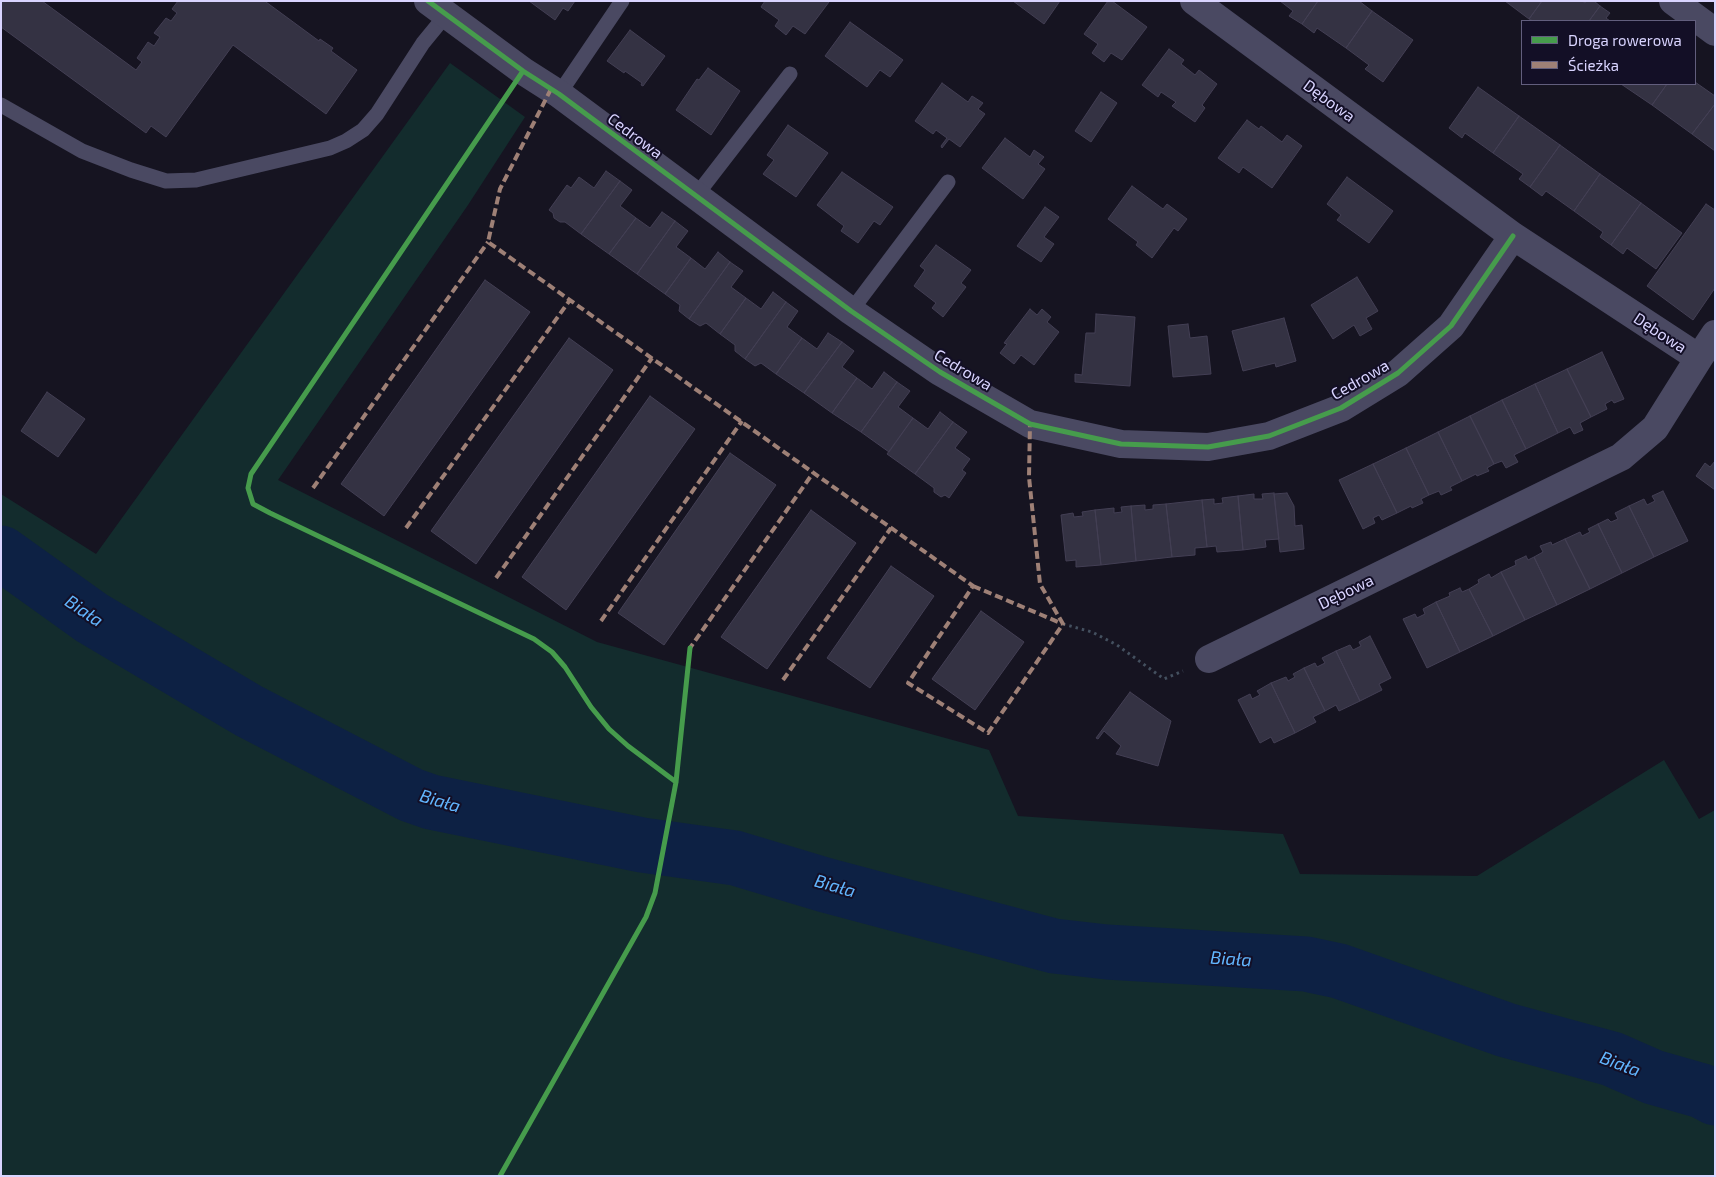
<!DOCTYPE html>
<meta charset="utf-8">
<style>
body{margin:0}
#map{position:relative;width:1716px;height:1177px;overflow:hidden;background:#161421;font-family:"Exo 2",sans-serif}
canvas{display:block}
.frame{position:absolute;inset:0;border:2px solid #d9d4ff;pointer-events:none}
.legend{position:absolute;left:1521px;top:20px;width:175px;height:65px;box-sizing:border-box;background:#130f26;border:1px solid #625e7d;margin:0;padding:6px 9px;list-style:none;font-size:15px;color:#d9d4ff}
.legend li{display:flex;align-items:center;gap:10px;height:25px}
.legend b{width:25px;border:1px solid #625e7d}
</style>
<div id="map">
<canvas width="1716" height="1177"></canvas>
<div class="frame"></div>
<ul class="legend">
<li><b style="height:6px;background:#469c4c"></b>Droga rowerowa</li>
<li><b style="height:6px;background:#9e8076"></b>Ścieżka</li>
</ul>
</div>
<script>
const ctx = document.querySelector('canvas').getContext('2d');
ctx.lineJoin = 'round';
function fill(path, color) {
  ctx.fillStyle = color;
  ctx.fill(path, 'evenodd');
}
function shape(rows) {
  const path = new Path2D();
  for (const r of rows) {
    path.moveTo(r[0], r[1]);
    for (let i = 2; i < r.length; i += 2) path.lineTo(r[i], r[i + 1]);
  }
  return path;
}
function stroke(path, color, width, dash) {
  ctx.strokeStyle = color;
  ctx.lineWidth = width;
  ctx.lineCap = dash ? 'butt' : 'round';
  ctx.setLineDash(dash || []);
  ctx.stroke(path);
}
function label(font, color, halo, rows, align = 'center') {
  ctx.font = font + ' "Exo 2",sans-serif';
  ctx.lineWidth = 4;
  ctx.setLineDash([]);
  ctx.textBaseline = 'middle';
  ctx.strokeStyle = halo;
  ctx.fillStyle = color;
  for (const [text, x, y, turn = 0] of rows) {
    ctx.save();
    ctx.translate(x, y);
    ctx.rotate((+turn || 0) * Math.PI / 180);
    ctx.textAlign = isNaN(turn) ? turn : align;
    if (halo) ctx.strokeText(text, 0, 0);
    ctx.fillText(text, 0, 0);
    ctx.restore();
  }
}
const green = shape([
 [450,63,525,117,468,205,278,480,597,642,989,750,1018,816,1283,834,1300,874,1477,876,1664,760,1699,819,1715,810,1715,1176,1,1176,1,494,96,554]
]);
const river = shape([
 [1,553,92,618,249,711,411,795,431,802,642,845,735,858,825,885,1054,946,1107,952,1306,964,1339,971,1506,1030,1612,1059,1653,1077,1702,1091,1715,1098]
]);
const building = shape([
 [1,1,42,1,136,70,142,62,137,58,148,42,154,46,160,37,154,33,166,18,171,21,177,13,172,9,178,1,266,1,266,2,319,41,320,39,333,48,331,51,357,70,326,114,233,45,166,137,151,126,146,133,1,27,1,1],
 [529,1,575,1,568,11,563,8,555,20,529,1],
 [765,1,827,1,829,2,805,34,793,26,786,35,775,26,779,20,761,7,765,1],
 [1013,1,1060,1,1044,24,1013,1],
 [1108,1,1112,1,1147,27,1122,60,1111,53,1104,62,1092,53,1098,44,1084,34,1108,1],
 [1280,1,1318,1,1302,24,1289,16,1293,11,1280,1],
 [1318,1,1359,1,1372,11,1346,48,1317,28,1314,33,1302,24,1318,1],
 [1505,1,1542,1,1529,19,1505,1],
 [1542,1,1582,1,1585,3,1586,1,1594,1,1600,6,1589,21,1533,21,1529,19,1542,1],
 [1600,6,1610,13,1606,18,1610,21,1589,21,1600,6],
 [1372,11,1413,40,1383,82,1365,69,1369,65,1346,48,1372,11],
 [850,22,903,60,890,77,880,70,867,87,825,56,850,22],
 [630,30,665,56,643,86,641,85,642,83,625,71,624,73,607,61,630,30],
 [1169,49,1184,60,1181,64,1195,75,1199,70,1217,84,1202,105,1205,108,1195,122,1172,106,1176,102,1161,92,1158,97,1142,85,1169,49],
 [708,68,740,91,711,135,676,110,697,79,699,80,708,68],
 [1695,82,1715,96,1715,104,1692,134,1652,105,1667,84,1695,84,1695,82],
 [942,83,968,102,972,96,983,103,978,109,985,114,960,147,949,139,942,148,941,146,947,138,936,130,933,134,915,121,942,83],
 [1621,84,1667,84,1652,105,1621,84],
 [1478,87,1519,116,1493,153,1465,133,1462,138,1449,128,1478,87],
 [1101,92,1117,103,1091,142,1075,131,1101,92],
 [1715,104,1715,151,1692,134,1715,104],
 [1519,116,1560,145,1530,187,1519,179,1523,174,1493,153,1519,116],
 [1247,120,1259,129,1261,126,1282,142,1287,135,1302,146,1272,188,1243,167,1239,173,1218,158,1247,120],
 [788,125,828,153,796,197,763,174,774,160,767,155,788,125],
 [1005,138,1030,157,1034,150,1044,157,1038,164,1045,169,1023,199,982,168,1005,138],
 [1560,145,1600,174,1574,211,1546,191,1542,196,1530,187,1560,145],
 [606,171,620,181,581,234,565,222,560,222,554,218,553,213,549,210,567,185,571,188,579,177,594,188,606,171],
 [842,172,893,207,880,225,874,221,858,243,841,231,844,226,817,205,842,172],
 [1600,174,1641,203,1611,245,1600,237,1603,232,1574,211,1600,174],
 [1347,177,1393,211,1369,243,1337,220,1341,215,1327,204,1347,177],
 [620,181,632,190,620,206,636,218,609,254,581,234,620,181],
 [1132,186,1163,209,1167,204,1187,219,1178,231,1174,228,1152,258,1136,245,1138,242,1108,219,1132,186],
 [1641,203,1682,233,1656,269,1627,248,1623,254,1611,245,1641,203],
 [1706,204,1715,210,1715,288,1693,320,1647,286,1706,204],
 [1045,207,1059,217,1044,237,1054,244,1041,262,1017,246,1045,207],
 [662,212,675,221,637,274,609,254,636,218,650,228,662,212],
 [675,221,688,231,676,247,691,258,665,294,637,274,675,221],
 [936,245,971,270,961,283,966,287,943,317,932,308,936,303,914,286,925,270,920,266,936,245],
 [718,252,730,262,689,319,679,311,680,305,665,294,691,258,705,269,718,252],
 [730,262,743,271,731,287,746,298,720,334,706,323,700,326,689,319,730,262],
 [1357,277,1378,311,1366,318,1372,329,1360,336,1354,325,1333,339,1311,305,1357,277],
 [485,280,530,312,384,516,341,484,485,280],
 [773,292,786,302,745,359,735,351,735,345,720,334,746,298,761,309,773,292],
 [786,302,798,311,787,327,802,338,776,374,761,363,755,366,745,359,786,302],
 [1030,309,1037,315,1042,309,1051,317,1047,322,1059,332,1034,365,1021,355,1014,364,1000,353,1007,344,1004,343,1030,309],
 [1096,314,1135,317,1130,386,1075,382,1075,374,1082,375,1086,333,1095,333,1096,314],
 [1284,318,1296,361,1276,367,1275,363,1243,371,1232,331,1284,318],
 [1188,324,1190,338,1207,336,1211,374,1173,377,1168,326,1188,324],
 [828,333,842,342,804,393,776,374,802,338,817,349,828,333],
 [569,338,613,370,476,564,431,531,569,338],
 [842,342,854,351,842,367,857,378,832,413,804,393,842,342],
 [1602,352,1624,399,1614,403,1612,400,1605,404,1607,409,1591,417,1567,369,1602,352],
 [1567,369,1591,417,1580,423,1583,430,1574,434,1570,427,1558,433,1535,384,1567,369],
 [884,372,897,382,861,432,832,413,857,378,872,389,884,372],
 [897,382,910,391,898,407,913,418,889,452,861,432,897,382],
 [1535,384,1558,433,1526,449,1502,400,1535,384],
 [47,392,85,419,58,457,21,431,47,392],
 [650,396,695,429,566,610,522,577,650,396],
 [1502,400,1526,449,1514,455,1518,462,1506,468,1502,461,1494,464,1470,416,1502,400],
 [940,412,953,422,915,474,887,454,913,418,928,429,940,412],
 [1470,416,1494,464,1487,468,1489,471,1477,476,1476,474,1462,481,1438,432,1470,416],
 [953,422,967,432,955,448,970,459,962,470,966,473,949,498,945,495,941,497,934,492,934,488,915,474,953,422],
 [1438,432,1462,481,1450,487,1452,490,1441,495,1439,491,1429,495,1406,448,1438,432],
 [1406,448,1429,495,1421,499,1423,503,1412,508,1411,506,1397,513,1373,464,1406,448],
 [730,453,776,485,664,645,618,613,730,453],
 [1715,461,1715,490,1696,476,1705,463,1710,467,1715,461],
 [1373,464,1397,513,1382,520,1379,515,1373,518,1375,523,1363,529,1339,480,1373,464],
 [1663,491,1688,541,1654,557,1629,506,1644,499,1647,505,1655,501,1652,496,1663,491],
 [1274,493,1279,539,1265,540,1266,547,1243,550,1238,496,1254,494,1254,499,1263,499,1262,494,1274,493],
 [1287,493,1294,506,1295,526,1302,525,1304,549,1280,552,1274,494,1287,493],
 [1238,496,1243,550,1217,552,1216,546,1207,547,1202,500,1214,499,1214,504,1223,503,1222,498,1238,496],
 [1202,500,1207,547,1195,548,1195,555,1172,557,1166,504,1202,500],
 [1166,504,1172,557,1136,561,1131,506,1145,505,1145,510,1153,509,1153,505,1166,504],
 [1131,506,1136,561,1101,565,1095,510,1114,508,1114,513,1122,512,1121,507,1131,506],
 [1629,506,1654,557,1622,573,1598,524,1608,519,1611,522,1618,519,1615,513,1629,506],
 [811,510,856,543,767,669,721,637,811,510],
 [1095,510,1101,565,1076,567,1076,560,1066,561,1061,515,1073,513,1074,517,1083,516,1082,512,1095,510],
 [1598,524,1622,573,1590,589,1565,539,1580,532,1582,536,1590,532,1588,529,1598,524],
 [1565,539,1590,589,1557,605,1534,557,1543,552,1540,546,1551,542,1552,545,1565,539],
 [1526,556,1528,560,1534,557,1557,605,1525,620,1501,572,1516,565,1515,561,1526,556],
 [891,566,934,596,870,688,827,658,891,566],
 [1501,572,1525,620,1493,636,1469,589,1479,583,1478,580,1489,574,1491,578,1501,572],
 [1460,588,1462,592,1469,589,1493,636,1460,652,1436,602,1450,596,1449,593,1460,588],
 [1436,602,1460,652,1427,668,1403,619,1415,614,1417,618,1425,614,1423,609,1436,602],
 [981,611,1024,642,975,710,932,679,981,611],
 [1370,636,1391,678,1379,684,1382,690,1360,701,1336,651,1350,645,1353,650,1361,646,1359,642,1370,636],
 [1336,651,1360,701,1339,711,1336,705,1325,711,1304,668,1315,663,1317,667,1325,663,1322,658,1336,651],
 [1304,668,1325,711,1313,717,1316,722,1295,733,1271,683,1286,677,1288,681,1295,677,1293,674,1304,668],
 [1271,683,1295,733,1274,743,1271,737,1260,743,1238,700,1250,694,1252,699,1260,695,1257,691,1271,683],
 [1130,692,1171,721,1158,766,1116,754,1121,746,1104,731,1098,739,1096,738,1130,692]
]);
const path = shape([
 [1063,624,1092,632,1117,645,1164,679,1183,671]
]);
const service = shape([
 [559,94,622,1],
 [1,105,82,151,131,170,166,181,196,180,330,148,346,141,363,130,377,114,423,43,446,15],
 [695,197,790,74],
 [851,311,948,182]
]);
const minor = shape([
 [428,1,523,71,559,94,851,311,940,372,1030,424,1121,444,1208,447,1269,436,1341,408,1398,373,1451,326,1513,236],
 [1194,1,1513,236,1699,358,1655,428,1621,457,1209,659],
 [1673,1,1715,32],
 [1699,358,1715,334]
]);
const quiet = shape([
 [551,89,500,189,488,242,973,586,908,683,988,733,1063,624,1040,584,1029,477,1030,424],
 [313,488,488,242],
 [406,528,570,300],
 [496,578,652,358],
 [973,586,1063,624],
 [601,621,742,421],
 [690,651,690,648,813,473],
 [783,680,891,528]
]);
const cycleway = shape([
 [428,1,523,71,559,94,851,311,940,372,1030,424,1121,444,1208,447,1269,436,1341,408,1398,373,1451,326,1513,236],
 [523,71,251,474,248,488,253,504,270,513,534,639,552,652,565,667,591,707,609,729,628,746,676,782],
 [500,1176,646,917,655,893,676,782,690,648]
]);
const streetNames = [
 ["Dębowa",1329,101,36],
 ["Cedrowa",635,136,37],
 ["Dębowa",1660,333,33],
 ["Cedrowa",963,370,31],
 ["Cedrowa",1360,380,-30],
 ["Dębowa",1346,592,-26]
];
const waterNames = [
 ["Biała",84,611,34],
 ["Biała",440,801,17],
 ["Biała",835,886,16],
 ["Biała",1231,959,4],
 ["Biała",1620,1064,21]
];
fill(green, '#132c2d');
stroke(river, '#0d2144', 55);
fill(building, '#343243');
stroke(building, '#433f54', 1);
stroke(path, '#44505f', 3, [2.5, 4]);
stroke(service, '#4a4962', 15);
stroke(minor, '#4a4962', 28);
stroke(quiet, '#9e8076', 4, [8, 4]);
stroke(cycleway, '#469c4c', 5);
label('16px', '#d9d4ff', '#130f26', streetNames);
label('italic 18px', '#62b6ff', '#130f26', waterNames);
</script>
